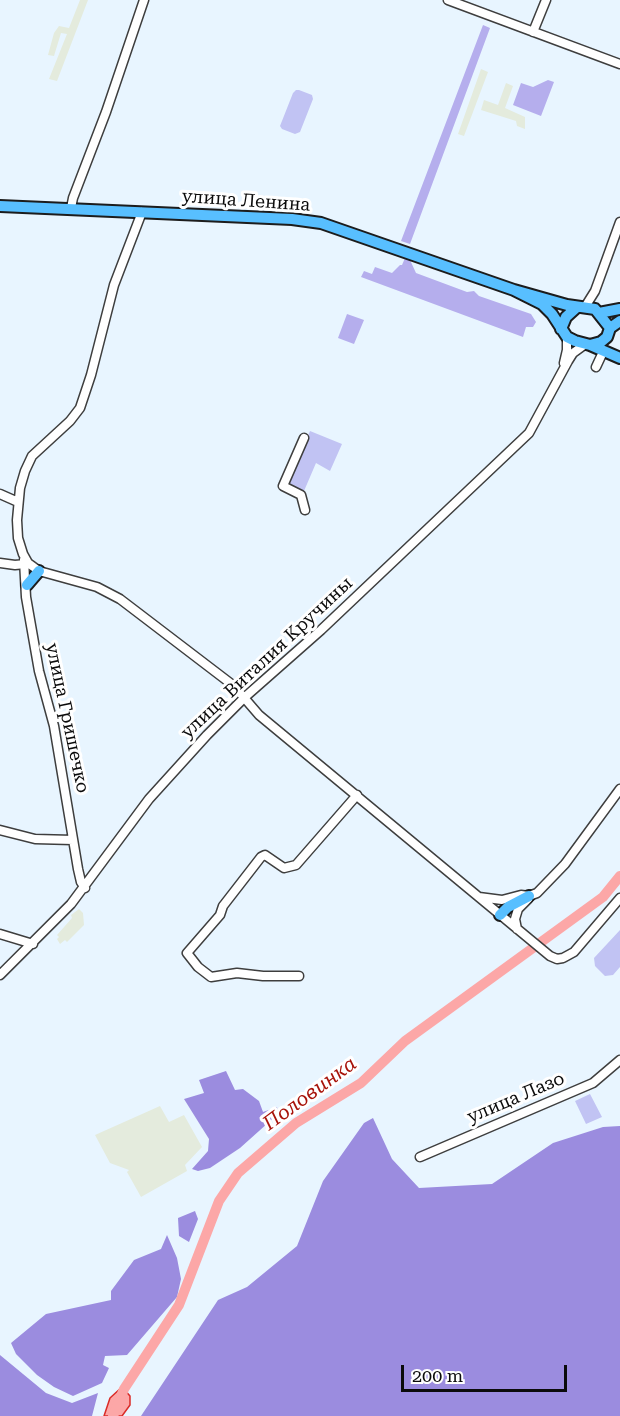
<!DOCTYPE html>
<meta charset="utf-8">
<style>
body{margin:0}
#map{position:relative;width:620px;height:1416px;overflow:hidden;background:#e8f5ff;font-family:"Roboto Serif",serif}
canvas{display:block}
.scale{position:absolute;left:401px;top:1365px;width:166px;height:27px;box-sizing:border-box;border:3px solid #0b0b0b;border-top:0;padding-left:8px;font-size:18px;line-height:21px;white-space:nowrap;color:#0b0b0b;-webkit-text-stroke:4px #fff;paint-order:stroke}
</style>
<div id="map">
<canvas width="620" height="1416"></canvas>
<div class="scale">200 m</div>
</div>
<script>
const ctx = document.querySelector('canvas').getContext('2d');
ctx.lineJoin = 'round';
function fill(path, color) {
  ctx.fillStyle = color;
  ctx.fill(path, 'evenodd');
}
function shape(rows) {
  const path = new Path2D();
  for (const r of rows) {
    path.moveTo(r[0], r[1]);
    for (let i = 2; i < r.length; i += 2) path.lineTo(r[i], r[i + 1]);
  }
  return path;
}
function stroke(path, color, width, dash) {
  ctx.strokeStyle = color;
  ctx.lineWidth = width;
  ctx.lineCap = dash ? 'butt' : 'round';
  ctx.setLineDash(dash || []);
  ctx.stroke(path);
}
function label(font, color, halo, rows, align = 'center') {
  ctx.font = font + ' "Roboto Serif",serif';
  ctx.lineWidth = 6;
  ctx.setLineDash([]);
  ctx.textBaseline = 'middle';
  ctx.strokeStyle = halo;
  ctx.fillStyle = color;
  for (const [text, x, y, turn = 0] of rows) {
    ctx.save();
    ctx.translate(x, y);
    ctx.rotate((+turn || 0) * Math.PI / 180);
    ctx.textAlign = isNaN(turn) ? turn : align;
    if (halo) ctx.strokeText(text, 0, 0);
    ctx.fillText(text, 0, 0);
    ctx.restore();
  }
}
const industrial = shape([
 [80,0,88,0,57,81,49,79,67,34,61,33,54,56,48,55,54,33,59,26,69,28],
 [481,69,488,72,464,136,458,134],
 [506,83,513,86,505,108,525,117,525,129,517,126,516,121,481,110,484,100,498,105],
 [79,909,83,913,84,925,67,942,65,940,60,944,57,939,59,937,57,935,72,918,71,915],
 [160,1106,169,1122,184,1115,202,1147,185,1165,187,1171,141,1197,127,1172,129,1170,110,1163,95,1135]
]);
const green = shape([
 [483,25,490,28,410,244,401,241],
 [548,80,554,82,541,116,513,105,521,83,533,87],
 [405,258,410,260,416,273,467,292,474,291,479,296,531,314,536,322,533,327,526,327,523,337,361,277,364,271,372,274,375,267,392,273,400,265,402,265],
 [347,314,364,320,354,344,338,338]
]);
const forest = shape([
 [226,1071,235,1090,243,1089,259,1101,263,1112,277,1107,278,1114,240,1148,210,1168,198,1171,192,1169,208,1151,209,1139,184,1099,204,1093,199,1080],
 [373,1118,392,1159,419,1188,492,1184,553,1143,603,1127,620,1126,620,1416,141,1416,218,1300,247,1287,297,1246,323,1181,364,1123],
 [195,1211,198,1219,189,1242,179,1236,178,1218],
 [167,1235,177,1258,181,1279,177,1297,127,1355,105,1356,103,1365,109,1368,102,1383,73,1396,54,1387,37,1375,16,1354,11,1343,46,1314,111,1300,111,1291,134,1260,161,1249],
 [0,1355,46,1393,72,1403,98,1393,92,1416,0,1416]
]);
const pitch = shape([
 [299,90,312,95,313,99,300,132,295,134,282,129,280,126,293,93,296,90],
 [310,431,342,444,330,471,316,463,304,491,287,484],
 [620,930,620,967,613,975,605,976,595,966,594,958],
 [590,1094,602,1117,586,1124,575,1101]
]);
const water = shape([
 [122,1387,130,1396,130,1405,122,1416,104,1416,110,1398,122,1387]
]);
const river = shape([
 [113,1416,124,1389,179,1305,219,1201,238,1173,296,1123,361,1083,405,1041,603,897,620,876]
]);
const minor = shape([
 [448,0,620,64],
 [533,32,546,0],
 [71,208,73,198,106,112,144,0],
 [142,212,114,285,91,375,80,408,70,421,32,456,25,471,20,488,17,520,18,538,23,554,28,563,39,571,97,587,120,599,141,615,234,686,259,715,550,956,557,959,563,958,574,952,620,898],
 [585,307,595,291,620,222],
 [564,363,567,350,567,337],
 [596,367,603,352],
 [304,438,283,486,301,495,305,510],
 [0,494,18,502],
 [24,560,26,597,39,671,54,726,78,869,81,882,85,888],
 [0,563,15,565,25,564],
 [0,830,35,839,73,840],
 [479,897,502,900,521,895,529,896,537,893,565,864,620,789],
 [517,929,515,919,518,909,528,899],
 [0,934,33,944],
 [0,975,71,904,149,799,207,735,245,697,321,630,529,433,568,361,573,353,584,345],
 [299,976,263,976,237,973,211,977,198,967,187,953,220,915,223,906,261,857,265,855,284,868,296,865,357,795],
 [420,1157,593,1083,620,1060]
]);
const major = shape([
 [0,206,292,219,321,223,514,290,567,305,595,309,610,328,607,337,601,342,590,345,575,341,567,337,552,314,542,304,514,290],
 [599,313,620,309],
 [610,328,620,321],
 [561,329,566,317,577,307],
 [590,345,620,358],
 [27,585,39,571],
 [500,915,508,907,529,896]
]);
const streetNames = [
 ["улица Ленина",246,201,4],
 ["улица Виталия Кручины",267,658,-43],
 ["улица Гришечко",67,718,78],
 ["улица Лазо",516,1098,-23]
];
const waterNames = [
 ["Половинка",310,1094,-36]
];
fill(industrial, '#e4ebdd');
fill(green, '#b5aeed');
fill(forest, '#9b8cdf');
fill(pitch, '#c1c3f3');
fill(water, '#fca7a7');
stroke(water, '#da2b27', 1.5);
stroke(river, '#fca7a7', 10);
stroke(minor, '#3e3e3e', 11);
stroke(major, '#1c1c1c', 14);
stroke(minor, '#fff', 8);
stroke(major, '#58bfff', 10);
label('18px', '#0b0b0b', '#fff', streetNames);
label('italic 20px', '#a7130a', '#fff', waterNames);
</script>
